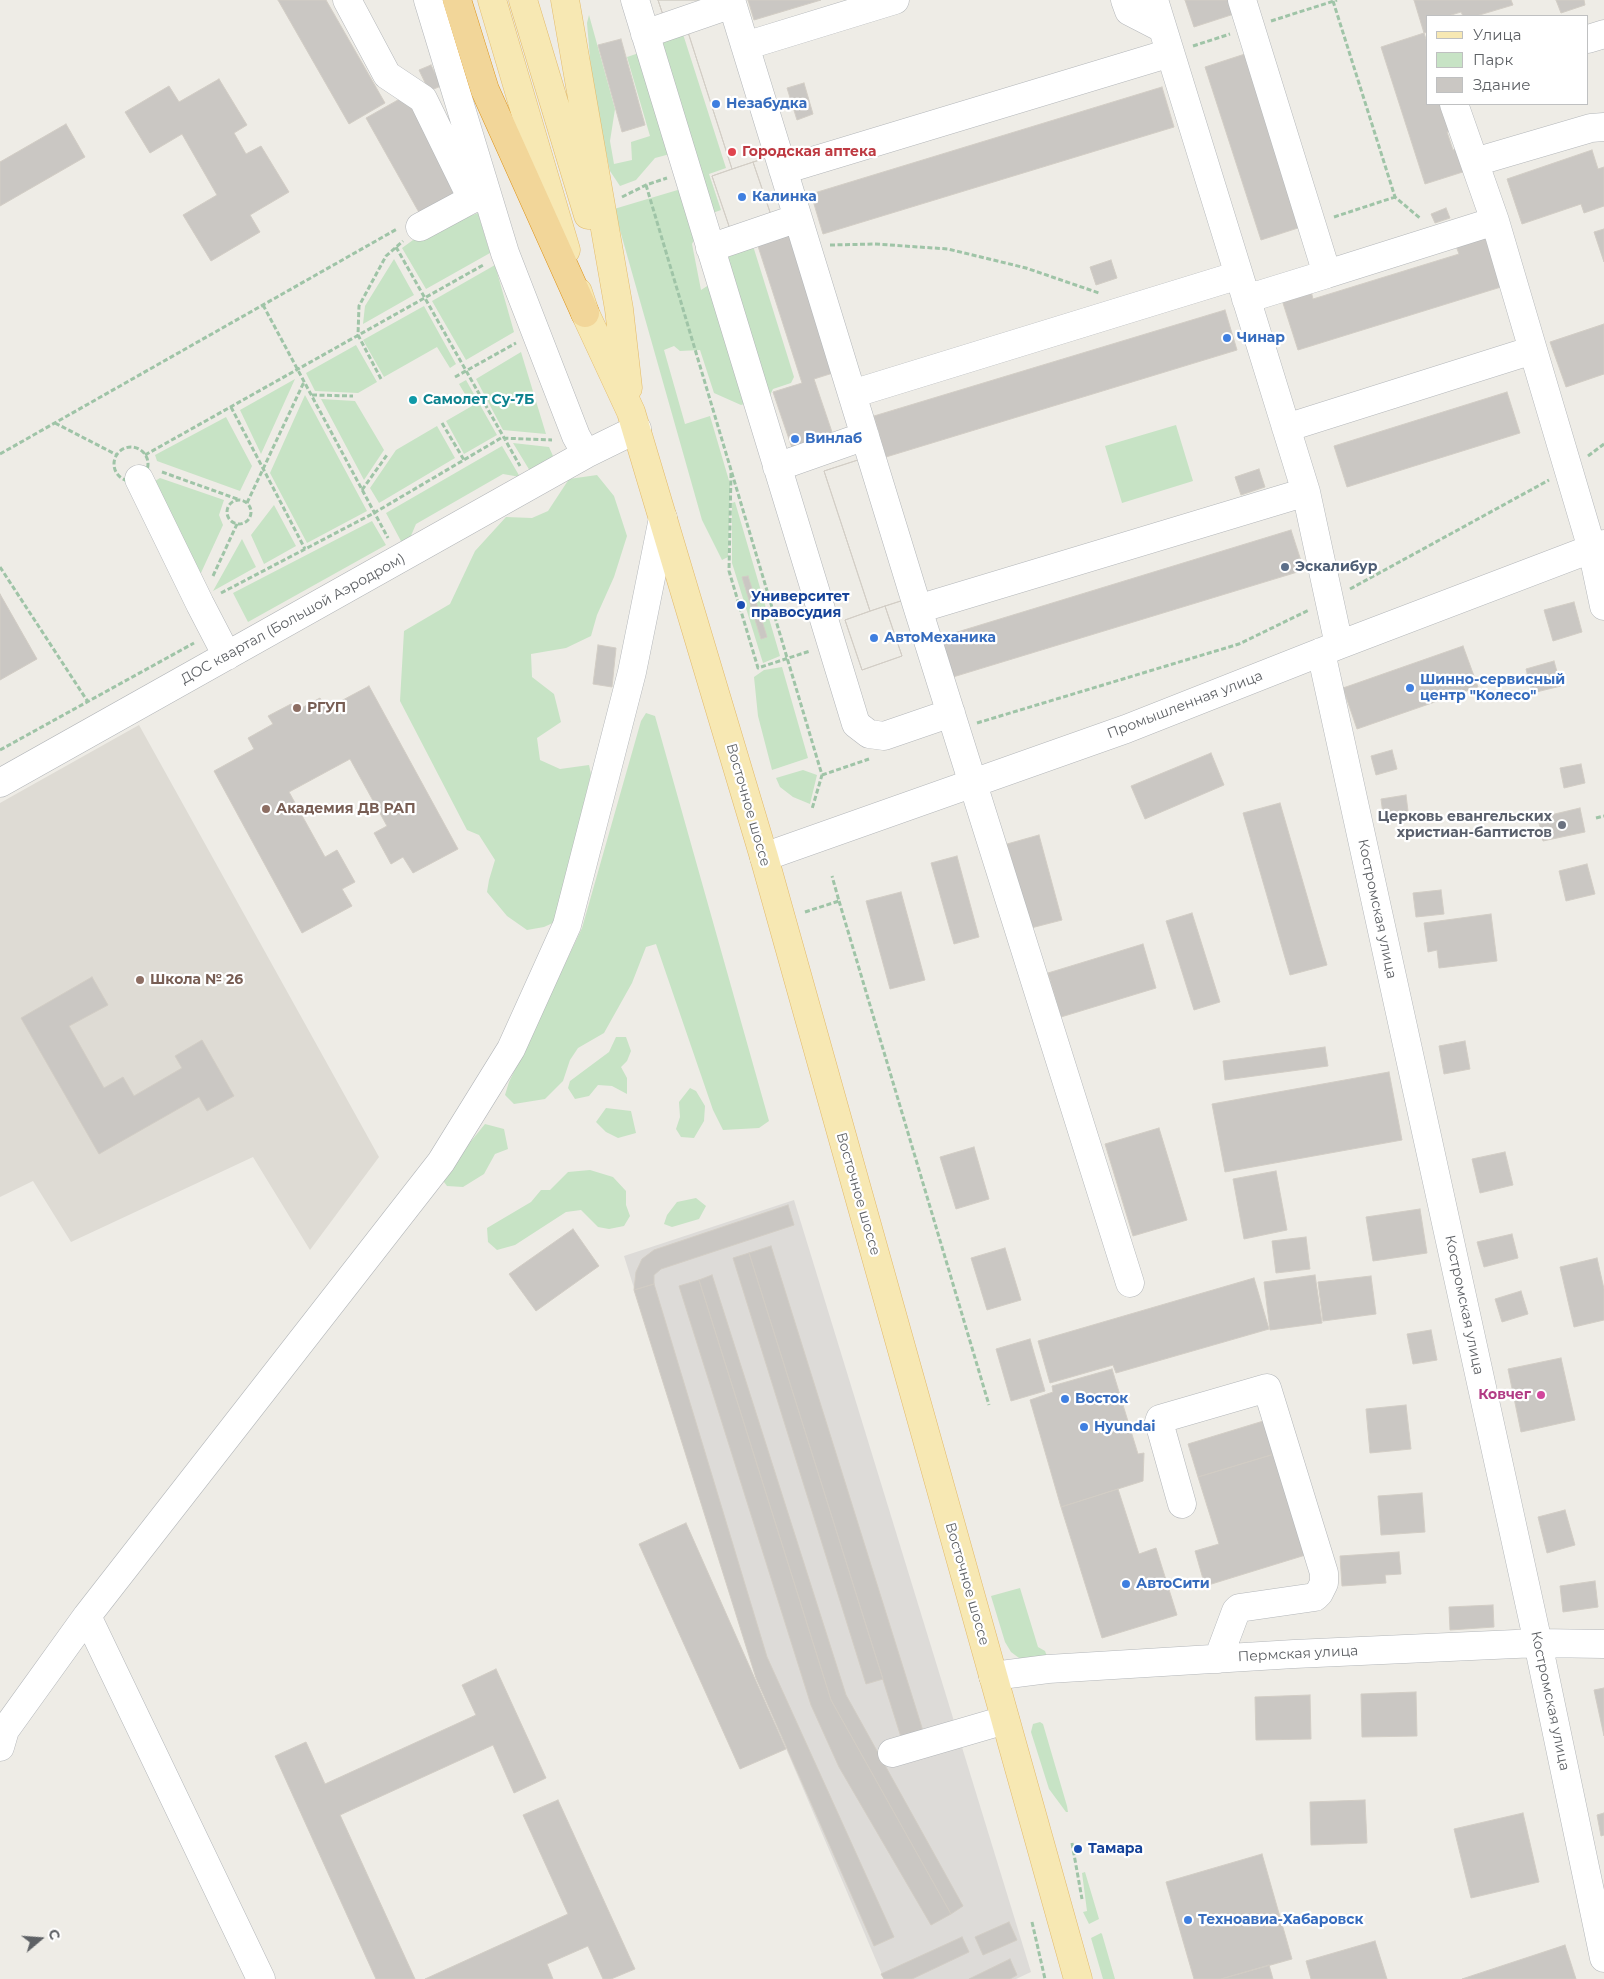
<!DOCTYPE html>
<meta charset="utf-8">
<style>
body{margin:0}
#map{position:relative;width:1604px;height:1979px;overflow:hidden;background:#eeece6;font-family:Montserrat,sans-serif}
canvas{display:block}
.legend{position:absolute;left:1426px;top:15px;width:162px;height:90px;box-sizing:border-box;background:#fff;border:1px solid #bfc0c1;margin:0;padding:6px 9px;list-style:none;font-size:15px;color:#5e6165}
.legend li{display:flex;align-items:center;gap:10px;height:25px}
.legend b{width:25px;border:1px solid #bfc0c1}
.north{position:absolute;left:15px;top:1914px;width:50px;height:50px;-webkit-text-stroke:4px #fff;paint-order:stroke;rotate:72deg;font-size:14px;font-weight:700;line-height:20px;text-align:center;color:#5e6165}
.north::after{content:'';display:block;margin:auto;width:18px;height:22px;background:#5e6165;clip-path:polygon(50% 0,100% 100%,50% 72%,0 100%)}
</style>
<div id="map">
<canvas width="1604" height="1979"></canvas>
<ul class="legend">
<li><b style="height:6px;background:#f7e8b3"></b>Улица</li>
<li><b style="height:14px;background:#c7e3c5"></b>Парк</li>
<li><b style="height:14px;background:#cac7c3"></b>Здание</li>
</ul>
<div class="north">С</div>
</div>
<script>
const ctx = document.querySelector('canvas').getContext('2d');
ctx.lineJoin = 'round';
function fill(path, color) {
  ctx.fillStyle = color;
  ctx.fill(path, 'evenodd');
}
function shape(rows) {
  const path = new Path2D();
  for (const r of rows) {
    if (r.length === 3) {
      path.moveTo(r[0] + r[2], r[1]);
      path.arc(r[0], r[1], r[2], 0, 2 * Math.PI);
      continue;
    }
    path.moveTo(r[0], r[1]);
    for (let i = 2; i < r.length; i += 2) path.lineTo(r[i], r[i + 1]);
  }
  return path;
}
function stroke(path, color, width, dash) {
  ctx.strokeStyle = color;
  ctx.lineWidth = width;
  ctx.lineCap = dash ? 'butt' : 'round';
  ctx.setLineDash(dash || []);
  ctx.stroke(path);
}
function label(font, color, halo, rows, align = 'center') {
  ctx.font = font + ' Montserrat,sans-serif';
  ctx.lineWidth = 4.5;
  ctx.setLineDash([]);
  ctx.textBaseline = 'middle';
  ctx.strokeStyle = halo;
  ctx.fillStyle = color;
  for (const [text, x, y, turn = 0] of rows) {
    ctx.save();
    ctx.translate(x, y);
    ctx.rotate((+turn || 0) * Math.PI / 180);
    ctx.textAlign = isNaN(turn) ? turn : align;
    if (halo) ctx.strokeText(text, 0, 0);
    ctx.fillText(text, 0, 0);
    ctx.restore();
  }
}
const industrial = shape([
 [794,1200,1031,1972,1016,1979,884,1979,756,1678,624,1256]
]);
const education = shape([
 [139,725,379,1157,310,1250,253,1157,71,1242,33,1181,0,1197,0,803]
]);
const green = shape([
 [589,15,615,109,610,141,614,164,632,160,631,142,650,136,627,57,639,53,670,154,655,158,636,180,620,186,610,171,593,94,587,23],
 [682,31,726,168,709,174,721,210,707,215,692,244,701,290,715,281,732,250,747,245,754,249,794,377,791,383,773,389,770,395,741,405,714,393,700,350,680,351,674,346,664,350,685,424,710,416,730,484,728,557,722,560,702,520,614,209,681,189,651,36],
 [478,213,490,253,426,289,402,248,420,235],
 [394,259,414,295,363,324,365,306],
 [495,265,514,332,466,360,432,301],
 [424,306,456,364,450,368,437,347,384,377,363,340],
 [356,345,377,382,358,393,315,391,306,373],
 [521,352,546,434,503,430,476,379],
 [295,379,261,454,240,410],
 [466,380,497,435,464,454,446,421,472,406,459,384],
 [305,395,367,511,307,543,270,473],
 [321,399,355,401,384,450,364,480],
 [226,417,252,466,240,491,157,461,155,455],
 [1176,425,1193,481,1122,503,1105,446],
 [437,426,455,458,379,503,370,488,396,450],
 [513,443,549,447,553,456,543,465,530,471],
 [502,446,520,477,503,474,416,524,410,538,402,543,386,513],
 [597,475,614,496,627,536,614,577,597,615,591,636,566,648,531,654,532,677,554,694,561,722,537,738,540,760,560,769,589,765,591,774,555,922,544,927,527,930,507,916,487,892,489,880,495,860,479,835,467,830,400,701,404,631,450,604,475,551,506,517,532,518,548,511,569,479],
 [160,478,224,500,219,515,223,525,200,575,155,481],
 [735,502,780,656,763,663,732,563,732,503],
 [274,505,296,546,264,564,251,535],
 [372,521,386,545,248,622,233,593],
 [242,539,256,567,213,591],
 [782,667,808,758,772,770,758,716,754,677,764,670],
 [646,713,655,716,769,1121,759,1128,723,1130,713,1110,656,944,646,947,632,983,604,1033,578,1048,570,1060,563,1081,545,1099,514,1104,505,1095,509,1082,582,928,641,721],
 [803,770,817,775,810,804,793,797,780,787,776,778],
 [616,1037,626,1037,631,1051,627,1061,621,1067,627,1078,627,1094,612,1086,598,1085,589,1096,575,1099,568,1088,570,1081,609,1052],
 [690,1088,696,1091,705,1106,704,1121,694,1138,681,1137,676,1129,680,1117,679,1102],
 [606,1108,631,1111,636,1133,618,1138,606,1132,596,1122],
 [485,1124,504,1129,508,1149,495,1154,484,1174,463,1187,447,1186,441,1178],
 [590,1170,613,1177,626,1191,626,1205,630,1216,624,1226,609,1229,598,1227,581,1210,566,1212,515,1245,497,1250,488,1242,487,1228,531,1202,541,1190,550,1190,568,1172],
 [696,1198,706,1206,699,1219,672,1227,664,1224,667,1215,677,1202],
 [1020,1588,1038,1647,1045,1651,1048,1659,1045,1661,1019,1658,1011,1652,1005,1642,991,1596],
 [1040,1722,1043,1724,1067,1806,1068,1812,1066,1812,1049,1789,1031,1732,1033,1724],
 [1085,1872,1099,1919,1089,1924,1083,1912,1087,1911,1082,1873],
 [1101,1933,1102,1934,1115,1979,1103,1979,1091,1938]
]);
const building = shape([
 [278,0,326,0,385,103,349,124,278,0],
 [658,0,703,0,663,15,658,0],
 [658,0,703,0,663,15,658,0],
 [748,0,821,0,754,20,748,0],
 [1185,0,1230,0,1234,14,1194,27,1185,0],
 [1414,0,1511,0,1513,5,1476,16,1463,16,1461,12,1448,16,1428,16,1428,32,1424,33,1414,0],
 [1556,0,1584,0,1585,5,1561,13,1556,0],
 [730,15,775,155,753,162,772,218,731,232,712,176,732,169,687,29,730,15],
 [730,15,775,155,732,169,687,29,730,15],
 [1424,33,1428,45,1428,104,1447,104,1455,130,1447,132,1453,150,1461,147,1469,170,1425,184,1381,47,1424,33],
 [621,39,645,125,622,132,598,45,621,39],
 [1245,54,1301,227,1261,240,1205,67,1245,54],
 [431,65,441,86,429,91,419,70,431,65],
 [219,79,247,125,234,133,246,154,261,146,289,192,250,215,260,232,211,261,183,215,217,195,182,134,150,153,125,112,169,86,179,102,219,79],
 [804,83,813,114,797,120,787,88,804,83],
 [1162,87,1174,127,823,234,811,194,1162,87],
 [405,96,460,194,421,216,366,118,405,96],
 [66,124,85,157,0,206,0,162,66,124],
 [1592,150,1598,169,1604,167,1604,206,1584,213,1581,204,1522,224,1507,179,1592,150],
 [753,162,772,218,731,232,712,176,753,162],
 [1446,208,1450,218,1435,223,1431,214,1446,208],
 [1604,229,1604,262,1594,232,1604,229],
 [791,232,836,372,814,379,833,435,792,448,773,392,802,383,757,243,791,232],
 [1485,237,1501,287,1298,350,1282,300,1311,291,1313,299,1459,254,1456,246,1485,237],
 [1111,260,1117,278,1096,285,1090,267,1111,260],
 [1225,310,1237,350,886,457,874,416,1225,310],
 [1604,324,1604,374,1566,387,1550,342,1604,324],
 [1507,392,1520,433,1347,487,1334,446,1507,392],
 [861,459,907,599,885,606,902,656,862,670,845,620,870,611,824,471,861,459],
 [861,459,907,599,870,611,824,471,861,459],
 [1259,469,1265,487,1241,495,1235,477,1259,469],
 [1291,530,1304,570,953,677,941,637,1291,530],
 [748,576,767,637,761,639,742,577,748,576],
 [0,594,37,659,0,680,0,594],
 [1574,602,1582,632,1553,641,1544,610,1574,602],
 [885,606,902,656,862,670,845,620,885,606],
 [598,645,616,648,612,687,593,684,598,645],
 [1463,646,1478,687,1357,729,1343,688,1463,646],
 [1554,661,1561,686,1532,693,1526,669,1554,661],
 [369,686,458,849,413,873,403,857,391,864,374,833,387,826,350,759,289,792,325,857,337,850,355,882,342,889,352,906,302,933,214,771,254,749,248,738,273,724,268,716,291,704,296,711,320,698,326,709,369,686],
 [1392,750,1397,769,1376,775,1371,756,1392,750],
 [1211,753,1224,785,1145,819,1131,786,1211,753],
 [1581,764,1585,783,1564,788,1560,768,1581,764],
 [1406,795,1409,819,1384,822,1381,799,1406,795],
 [1280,803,1327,965,1290,975,1243,813,1280,803],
 [1580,808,1585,832,1543,841,1538,818,1580,808],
 [1039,835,1062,920,1031,928,1007,844,1039,835],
 [957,856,979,937,954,944,931,863,957,856],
 [1587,864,1595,894,1566,901,1559,871,1587,864],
 [1441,890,1444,914,1416,917,1413,893,1441,890],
 [901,892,925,980,890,989,866,901,901,892],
 [1192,913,1220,1002,1194,1010,1166,921,1192,913],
 [1491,914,1497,961,1439,968,1437,950,1428,952,1424,923,1491,914],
 [1143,944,1156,988,1061,1017,1048,973,1143,944],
 [92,977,108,1005,69,1026,104,1088,123,1077,134,1096,182,1068,175,1056,202,1040,234,1096,207,1111,199,1097,99,1154,21,1018,92,977],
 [1465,1041,1470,1069,1444,1074,1439,1046,1465,1041],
 [1325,1047,1328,1066,1225,1080,1223,1061,1325,1047],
 [1389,1072,1402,1140,1225,1172,1212,1104,1389,1072],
 [1159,1128,1187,1220,1133,1236,1105,1144,1159,1128],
 [974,1147,989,1199,956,1209,940,1157,974,1147],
 [1505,1152,1513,1185,1480,1193,1472,1159,1505,1152],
 [1276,1171,1287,1230,1244,1239,1233,1179,1276,1171],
 [788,1205,794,1225,661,1269,654,1275,654,1284,634,1290,636,1272,642,1259,654,1250,788,1205],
 [1420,1209,1427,1253,1373,1261,1366,1217,1420,1209],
 [573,1229,599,1266,536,1311,509,1274,573,1229],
 [1512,1234,1518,1258,1484,1267,1477,1242,1512,1234],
 [1306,1237,1310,1269,1276,1273,1272,1241,1306,1237],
 [771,1246,923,1731,901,1737,749,1253,771,1246],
 [1005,1248,1021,1300,987,1310,971,1258,1005,1248],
 [749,1253,883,1679,866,1684,733,1258,749,1253],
 [1597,1258,1604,1289,1604,1320,1574,1327,1560,1267,1597,1258],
 [712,1275,846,1695,963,1906,951,1914,831,1700,699,1280,712,1275],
 [1315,1275,1322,1323,1270,1330,1264,1282,1315,1275],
 [1371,1276,1376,1314,1323,1321,1318,1282,1371,1276],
 [1254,1278,1269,1329,1116,1373,1113,1365,1050,1383,1038,1341,1254,1278],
 [699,1280,831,1700,951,1914,931,1925,839,1767,811,1705,679,1286,699,1280],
 [654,1284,767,1657,894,1937,874,1946,756,1678,634,1290,654,1284],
 [1521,1291,1528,1314,1502,1322,1495,1299,1521,1291],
 [1431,1330,1437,1360,1413,1364,1407,1334,1431,1330],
 [1030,1339,1045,1391,1011,1401,996,1349,1030,1339],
 [1561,1358,1575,1420,1521,1432,1508,1369,1561,1358],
 [1112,1369,1138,1454,1144,1453,1143,1481,1061,1507,1030,1400,1053,1392,1052,1386,1112,1369],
 [1406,1405,1411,1449,1370,1453,1366,1409,1406,1405],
 [1270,1419,1281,1452,1198,1477,1188,1444,1270,1419],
 [1281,1452,1312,1553,1205,1586,1195,1551,1219,1544,1198,1477,1281,1452],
 [1118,1489,1139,1554,1156,1548,1177,1615,1102,1638,1061,1507,1118,1489],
 [1422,1493,1425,1532,1381,1535,1378,1496,1422,1493],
 [1565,1510,1575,1545,1547,1553,1538,1517,1565,1510],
 [686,1523,786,1749,740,1769,639,1544,686,1523],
 [1399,1552,1401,1574,1385,1575,1386,1583,1342,1586,1340,1556,1399,1552],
 [1595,1581,1598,1607,1563,1612,1560,1586,1595,1581],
 [1493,1605,1494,1627,1450,1630,1449,1607,1493,1605],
 [496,1669,546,1778,514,1793,493,1745,340,1815,415,1979,376,1979,275,1756,306,1742,325,1784,476,1715,462,1685,496,1669],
 [1604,1688,1604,1736,1594,1690,1604,1688],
 [1416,1692,1417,1736,1362,1737,1361,1694,1416,1692],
 [1310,1695,1311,1739,1256,1740,1255,1697,1310,1695],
 [558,1800,635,1969,611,1979,603,1979,588,1946,547,1964,553,1979,425,1979,568,1914,523,1815,558,1800],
 [1365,1800,1367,1843,1311,1845,1310,1802,1365,1800],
 [1523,1813,1539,1882,1471,1898,1454,1829,1523,1813],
 [1604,1813,1604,1835,1601,1836,1597,1815,1604,1813],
 [1262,1854,1292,1959,1221,1979,1194,1979,1166,1882,1262,1854],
 [1009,1922,1017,1940,983,1955,975,1937,1009,1922],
 [962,1937,969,1952,912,1979,884,1979,881,1974,962,1937],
 [1375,1941,1387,1979,1311,1979,1306,1961,1375,1941],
 [1565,1945,1576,1979,1462,1979,1565,1945],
 [1010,1959,1017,1975,1010,1979,969,1979,1010,1959],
 [1269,1965,1273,1979,1221,1979,1269,1965]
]);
const path = shape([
 [1333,1,1395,197,1421,219],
 [1271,21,1337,0],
 [1193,46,1230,34],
 [646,185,822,775,812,809],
 [622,197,646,185,667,178],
 [1334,217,1395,197],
 [830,245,875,244,948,249,1026,268,1099,293],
 [396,247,520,466],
 [263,305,388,538],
 [455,377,516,343],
 [381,379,358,335,359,306,386,256,403,241],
 [312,395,353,396],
 [231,407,305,549],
 [55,423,117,455],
 [442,423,464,460],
 [131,464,17],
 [0,454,397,229],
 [145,455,485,264],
 [1588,456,1604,444],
 [162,472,240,500],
 [731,473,729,571,758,668,810,651],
 [362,490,387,455],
 [239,512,12],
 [247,503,304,382],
 [0,567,88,702],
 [213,576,237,524],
 [1350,589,1549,480],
 [221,593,374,513,501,438,552,440],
 [977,723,1239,644,1309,610],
 [0,750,194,643],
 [822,775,869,759],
 [1596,818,1604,816],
 [839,901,989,1405],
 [805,912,839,901,832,876],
 [1072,1843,1082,1899],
 [1032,1922,1045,1979]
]);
const minor = shape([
 [347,0,387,75,423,99,472,199],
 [428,0,505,253,576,436,586,454],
 [635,0,856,724,869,734,884,736,951,713],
 [731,0,918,609,1130,1283],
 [1125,0,1129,11,1162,28],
 [1154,0,1306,492,1339,645],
 [1242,0,1327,274,1246,299],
 [645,34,732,4],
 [1588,39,1604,34],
 [745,46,895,0],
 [1454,104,1495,221,1533,350,1592,549,1604,606],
 [1475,162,1591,128,1604,127],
 [783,170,1170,53],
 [420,227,472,199,487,196],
 [710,248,798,218],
 [1327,274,1495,221],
 [852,394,1239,275],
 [1286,428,1533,350],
 [777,467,865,436],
 [139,479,200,604,227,656],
 [918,609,1306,492],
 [1321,652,1538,1643,1604,1958],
 [0,783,586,454,637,429],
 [764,857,1126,729,1339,645,1604,544],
 [1182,1504,1159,1422,1160,1419,1267,1388,1324,1573,1324,1583,1319,1593,1315,1597,1239,1608,1236,1611,1218,1659],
 [87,1616,261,1979],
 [993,1676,1048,1669,1294,1654,1538,1643,1604,1644],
 [0,1747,5,1730,87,1616,441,1162,511,1049,567,925,632,672,663,518],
 [892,1753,1005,1720]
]);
const major = shape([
 [492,0,566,250],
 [523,0,588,215],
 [565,0,619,309,628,388],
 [578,292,585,313,631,412,764,857,1078,1979]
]);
const highway = shape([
 [457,0,485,90,585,313]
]);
const markers = [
 [716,104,5,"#3f7fe0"],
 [732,152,5,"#e0444e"],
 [742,197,5,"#3f7fe0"],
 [1227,338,5,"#3f7fe0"],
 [413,400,5,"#0f9aa8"],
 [795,439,5,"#3f7fe0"],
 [1285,567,5,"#5c6f8a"],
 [741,605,5,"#1a4fb4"],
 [874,638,5,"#3f7fe0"],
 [1410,688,5,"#3f7fe0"],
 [297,708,5,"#8d6e63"],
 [266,809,5,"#8d6e63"],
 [1562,825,5,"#6b7280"],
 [140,980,5,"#8d6e63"],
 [1541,1395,5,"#d1479c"],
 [1065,1399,5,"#3f7fe0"],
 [1084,1427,5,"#3f7fe0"],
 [1126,1584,5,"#3f7fe0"],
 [1078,1849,5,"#1a4fb4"],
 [1188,1920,5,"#3f7fe0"]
];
const shopNames = [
 ["Незабудка",726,104],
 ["Калинка",752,197],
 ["Чинар",1237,338],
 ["Винлаб",805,439],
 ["АвтоМеханика",884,638],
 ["Шинно-сервисный",1420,680],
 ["центр \"Колесо\"",1420,696],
 ["Восток",1075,1399],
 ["Hyundai",1094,1427],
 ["АвтоСити",1136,1584],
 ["Техноавиа-Хабаровск",1198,1920]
];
const healthNames = [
 ["Городская аптека",742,152]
];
const cultureNames = [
 ["Самолет Су-7Б",423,400]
];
const serviceNames = [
 ["Эскалибур",1295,567]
];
const transitNames = [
 ["Университет",751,597],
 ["правосудия",751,613],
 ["Тамара",1088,1849]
];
const streetNames = [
 ["ДОС квартал (Большой Аэродром)",293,619,-29],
 ["Промышленная улица",1185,705,-21],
 ["Восточное шоссе",748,805,74],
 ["Костромская улица",1377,909,78],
 ["Восточное шоссе",858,1194,74],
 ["Костромская улица",1464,1305,78],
 ["Восточное шоссе",967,1584,74],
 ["Пермская улица",1298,1654,-3],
 ["Костромская улица",1550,1701,78]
];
const educationNames = [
 ["РГУП",307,708],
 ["Академия ДВ РАП",276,809],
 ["Школа № 26",150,980]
];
const worshipNames = [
 ["Церковь евангельских",1552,817],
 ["христиан-баптистов",1552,833]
];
const hotelNames = [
 ["Ковчег",1531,1395]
];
fill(industrial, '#dddbd8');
fill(education, '#dedbd4');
fill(green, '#c7e3c5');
fill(building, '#cac7c3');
stroke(building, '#d2cdc5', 1);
stroke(minor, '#b3b6b9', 29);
stroke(major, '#e3ba6a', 29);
stroke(highway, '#dd9318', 29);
stroke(path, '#9fc4a7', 3, [5, 2.5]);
stroke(minor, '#fff', 28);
stroke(major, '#f7e8b3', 28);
stroke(highway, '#f2d699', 28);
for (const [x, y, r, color] of markers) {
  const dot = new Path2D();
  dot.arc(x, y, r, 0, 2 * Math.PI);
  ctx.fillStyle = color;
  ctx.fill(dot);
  stroke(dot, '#fff', 2);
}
label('bold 14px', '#366cbe', '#fff', shopNames, 'left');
label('bold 14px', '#be3a42', '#fff', healthNames, 'left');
label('bold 14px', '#0d838f', '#fff', cultureNames, 'left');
label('bold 14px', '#4e5e75', '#fff', serviceNames, 'left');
label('bold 14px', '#164399', '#fff', transitNames, 'left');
label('14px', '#5e6165', '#fff', streetNames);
label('bold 14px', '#785e54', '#fff', educationNames, 'left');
label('bold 14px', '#5b616d', '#fff', worshipNames, 'right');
label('bold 14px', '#b23c85', '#fff', hotelNames, 'right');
</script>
